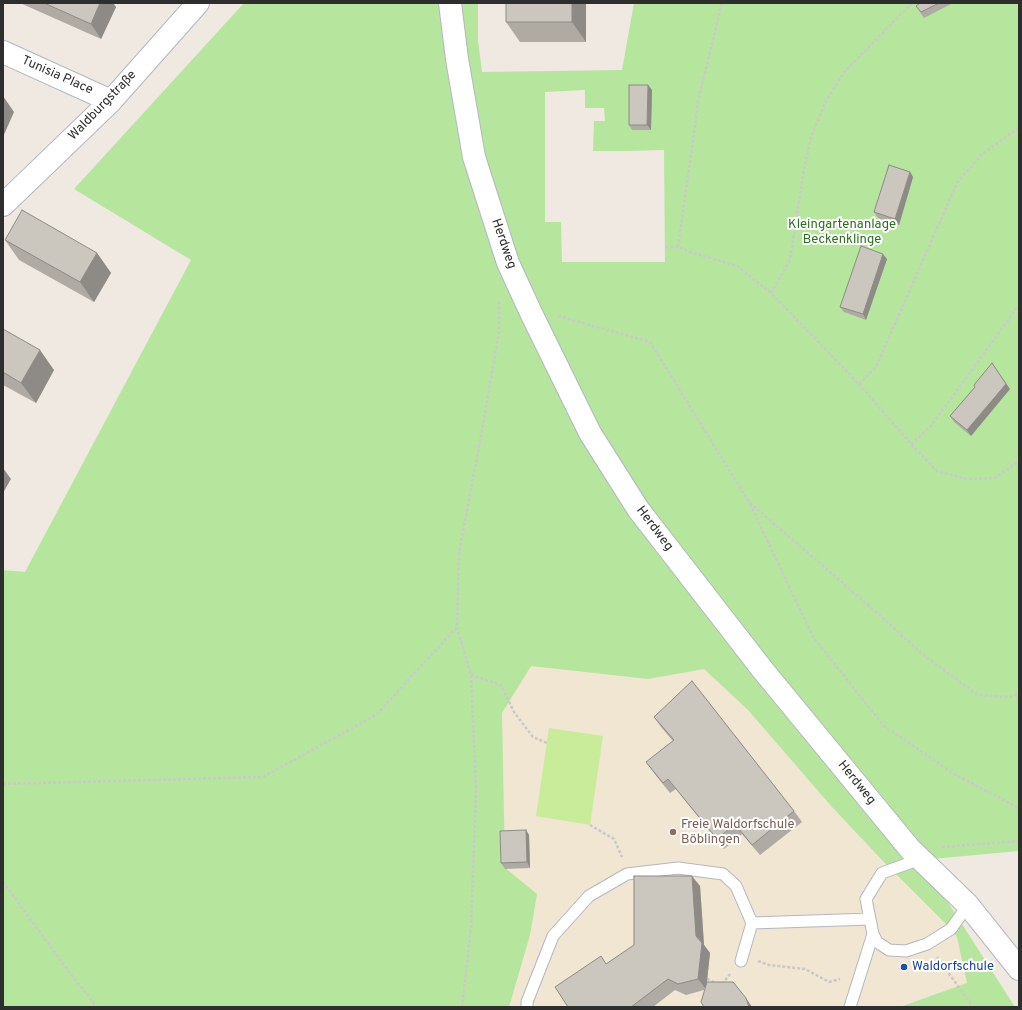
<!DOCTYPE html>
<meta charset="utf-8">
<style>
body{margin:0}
#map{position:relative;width:1022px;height:1010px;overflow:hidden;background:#efe9e1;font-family:Overpass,sans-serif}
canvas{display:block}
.frame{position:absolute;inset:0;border:4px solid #2e2e2e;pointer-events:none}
</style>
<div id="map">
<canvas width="1022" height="1010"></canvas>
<div class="frame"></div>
</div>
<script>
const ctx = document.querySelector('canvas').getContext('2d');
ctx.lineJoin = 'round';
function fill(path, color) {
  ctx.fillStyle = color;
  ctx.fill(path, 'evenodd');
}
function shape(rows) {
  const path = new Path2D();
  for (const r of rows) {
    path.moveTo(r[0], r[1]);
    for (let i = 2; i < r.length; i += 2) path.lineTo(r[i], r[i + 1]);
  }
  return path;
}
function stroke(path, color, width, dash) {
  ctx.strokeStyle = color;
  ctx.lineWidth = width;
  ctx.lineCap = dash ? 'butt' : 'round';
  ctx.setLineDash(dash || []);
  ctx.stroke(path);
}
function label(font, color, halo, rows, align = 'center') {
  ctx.font = font + ' Overpass,sans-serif';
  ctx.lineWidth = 4;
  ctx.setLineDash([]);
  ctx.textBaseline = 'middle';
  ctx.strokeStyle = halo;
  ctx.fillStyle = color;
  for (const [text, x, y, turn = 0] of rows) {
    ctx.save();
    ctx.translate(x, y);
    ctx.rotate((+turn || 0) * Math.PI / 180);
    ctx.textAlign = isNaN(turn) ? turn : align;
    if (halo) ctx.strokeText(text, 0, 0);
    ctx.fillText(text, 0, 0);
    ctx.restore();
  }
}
const education = shape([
 [478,650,704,669,748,710,832,807,880,858,951,929,957,937,967,983,985,1007,468,1007]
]);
const green = shape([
 [244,3,478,3,478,40,482,72,622,70,634,3,1019,3,1019,851,921,860,1015,1007,900,1007,967,983,957,937,951,929,880,858,832,807,748,710,704,669,648,679,531,666,502,713,505,868,537,894,530,935,509,1007,3,1007,3,570,25,572,191,260,74,189],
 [585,90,585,108,604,108,605,121,594,121,593,151,627,151,664,150,665,262,562,262,561,222,545,222,545,92]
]);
const pitch = shape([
 [549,728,603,736,590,825,536,816]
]);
const path = shape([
 [665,247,678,247,693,253,737,266,771,293,859,384,911,444,937,471,966,479,995,478,1019,461],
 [678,247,699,97,722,3],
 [771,293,790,260,804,169,811,137,826,101,845,71,912,3],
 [558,316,650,342,749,502,875,611,926,657,978,695,1010,697,1019,694],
 [859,384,876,367,957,183,982,154,1019,128],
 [911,444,931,426,1019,305],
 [750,504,813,637,884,726,956,775,1019,808],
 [457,627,471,675,476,789,471,927,462,1007],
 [471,675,501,685,514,712,533,737,547,743],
 [3,784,263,777,376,715,457,627,459,553,484,420,499,331,499,300],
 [590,825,614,839,622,857],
 [942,847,1019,841],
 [3,882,70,973,97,1007],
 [937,957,973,1007],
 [758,961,769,965,805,969,829,982,840,979],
 [707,979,716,983],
 [722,984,730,974]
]);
const service = shape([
 [920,859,882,873,866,899,873,934,877,942,889,950,906,951,927,944,951,929,968,905],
 [752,923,870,919],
 [527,1007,527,1002,553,936,589,896,627,874,678,868,723,874,736,886,752,923,741,961],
 [850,1007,873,934]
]);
const minor = shape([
 [3,52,111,101],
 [3,205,111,101,198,3]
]);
const tertiary = shape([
 [450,3,457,59,474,157,508,263,532,315,590,433,638,509,762,669,910,849,968,905,1019,969]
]);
const wall = shape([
 [20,3,113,3,116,7,101,39],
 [506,3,586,3,586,42,520,42,506,22],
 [920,3,953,3,924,18,916,6],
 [648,85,652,90,651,130,632,130,629,125],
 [910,172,913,177,899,225,878,218,874,212],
 [5,240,97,253,111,273,94,302,19,260],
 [887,259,866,320,844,312,840,307],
 [3,329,54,370,36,403,3,385],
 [974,385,1010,389,971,436,954,422,950,416,975,387],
 [654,717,794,811,802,822,760,855,742,834,724,849,676,789,670,793,654,773,646,762,673,741,661,727],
 [526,830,529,835,530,868,505,869,501,863],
 [700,886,704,945,710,953,707,982,704,990,686,995,675,990,653,1007,568,1007,634,945]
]);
const shadedWall = shape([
 [100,3,113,3,116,7,101,39,91,24],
 [572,3,586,3,586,42,572,22],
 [648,85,652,90,651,130,647,125],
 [3,96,14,112,3,137],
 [910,172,913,177,899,225,895,219],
 [97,253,111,273,94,302,80,282],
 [883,254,887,259,866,320,863,314],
 [40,350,54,370,36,403,21,383],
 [992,363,1010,389,971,436,967,430],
 [3,468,11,479,3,493],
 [526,830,529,835,530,868,527,862],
 [692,876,700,886,704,945,710,953,706,989,698,979],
 [746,998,752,1007,749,1007]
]);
const building = shape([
 [44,3,100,3,91,24,44,3],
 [506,3,572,3,572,22,506,22,506,3],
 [920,3,939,3,921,12,916,6,920,3],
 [629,85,648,85,647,125,629,125,629,85],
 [889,165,910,172,895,219,874,212,889,165],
 [22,210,97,253,80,282,5,240,22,210],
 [861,246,883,254,863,314,840,307,861,246],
 [3,329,40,350,21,383,3,372,3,329],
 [992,363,1006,384,967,430,950,416,975,387,974,385,992,363],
 [692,681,794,811,752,845,735,824,717,839,668,779,663,783,646,762,674,740,654,717,692,681],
 [526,830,527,862,501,863,500,831,526,830],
 [634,876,692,876,696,936,702,943,698,979,678,984,668,979,631,1007,568,1007,555,987,601,956,606,964,634,945,634,876],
 [707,982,733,982,746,998,749,1007,704,1007,701,1002,707,982]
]);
const markers = [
 [673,832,4,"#8d6e63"],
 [904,967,4,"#1a4fb4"]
];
const streetNames = [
 ["Tunisia Place",57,76,24],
 ["Waldburgstraße",103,106,-46],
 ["Herdweg",503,244,71],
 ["Herdweg",654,529,53],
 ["Herdweg",856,783,51]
];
const parkNames = [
 ["Kleingartenanlage",842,225],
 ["Beckenklinge",842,240]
];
const educationNames = [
 ["Freie Waldorfschule",681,825],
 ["Böblingen",681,840]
];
const transitNames = [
 ["Waldorfschule",912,967]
];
fill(education, '#f0e6d1');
fill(green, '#b6e59e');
fill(pitch, '#c9ec9a');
stroke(service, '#b4b7c1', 13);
stroke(minor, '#b4b7c1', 24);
stroke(tertiary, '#b4b7c1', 24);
stroke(path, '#c9c9c9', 2.5, [3, 2]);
stroke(service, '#fff', 11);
stroke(minor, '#fff', 22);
stroke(tertiary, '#fff', 22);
fill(wall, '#afaba4');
fill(shadedWall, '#8e8b86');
fill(building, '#cbc7bf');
stroke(building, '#8e8b86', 1);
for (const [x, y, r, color] of markers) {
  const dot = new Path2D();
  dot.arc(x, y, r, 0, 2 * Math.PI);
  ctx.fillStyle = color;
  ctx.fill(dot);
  stroke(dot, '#fff', 1.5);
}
label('13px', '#2e2e2e', '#fff', streetNames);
label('13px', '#2c6e1b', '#fff', parkNames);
label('13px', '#785e54', '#fff', educationNames, 'left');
label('13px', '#164399', '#fff', transitNames, 'left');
</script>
